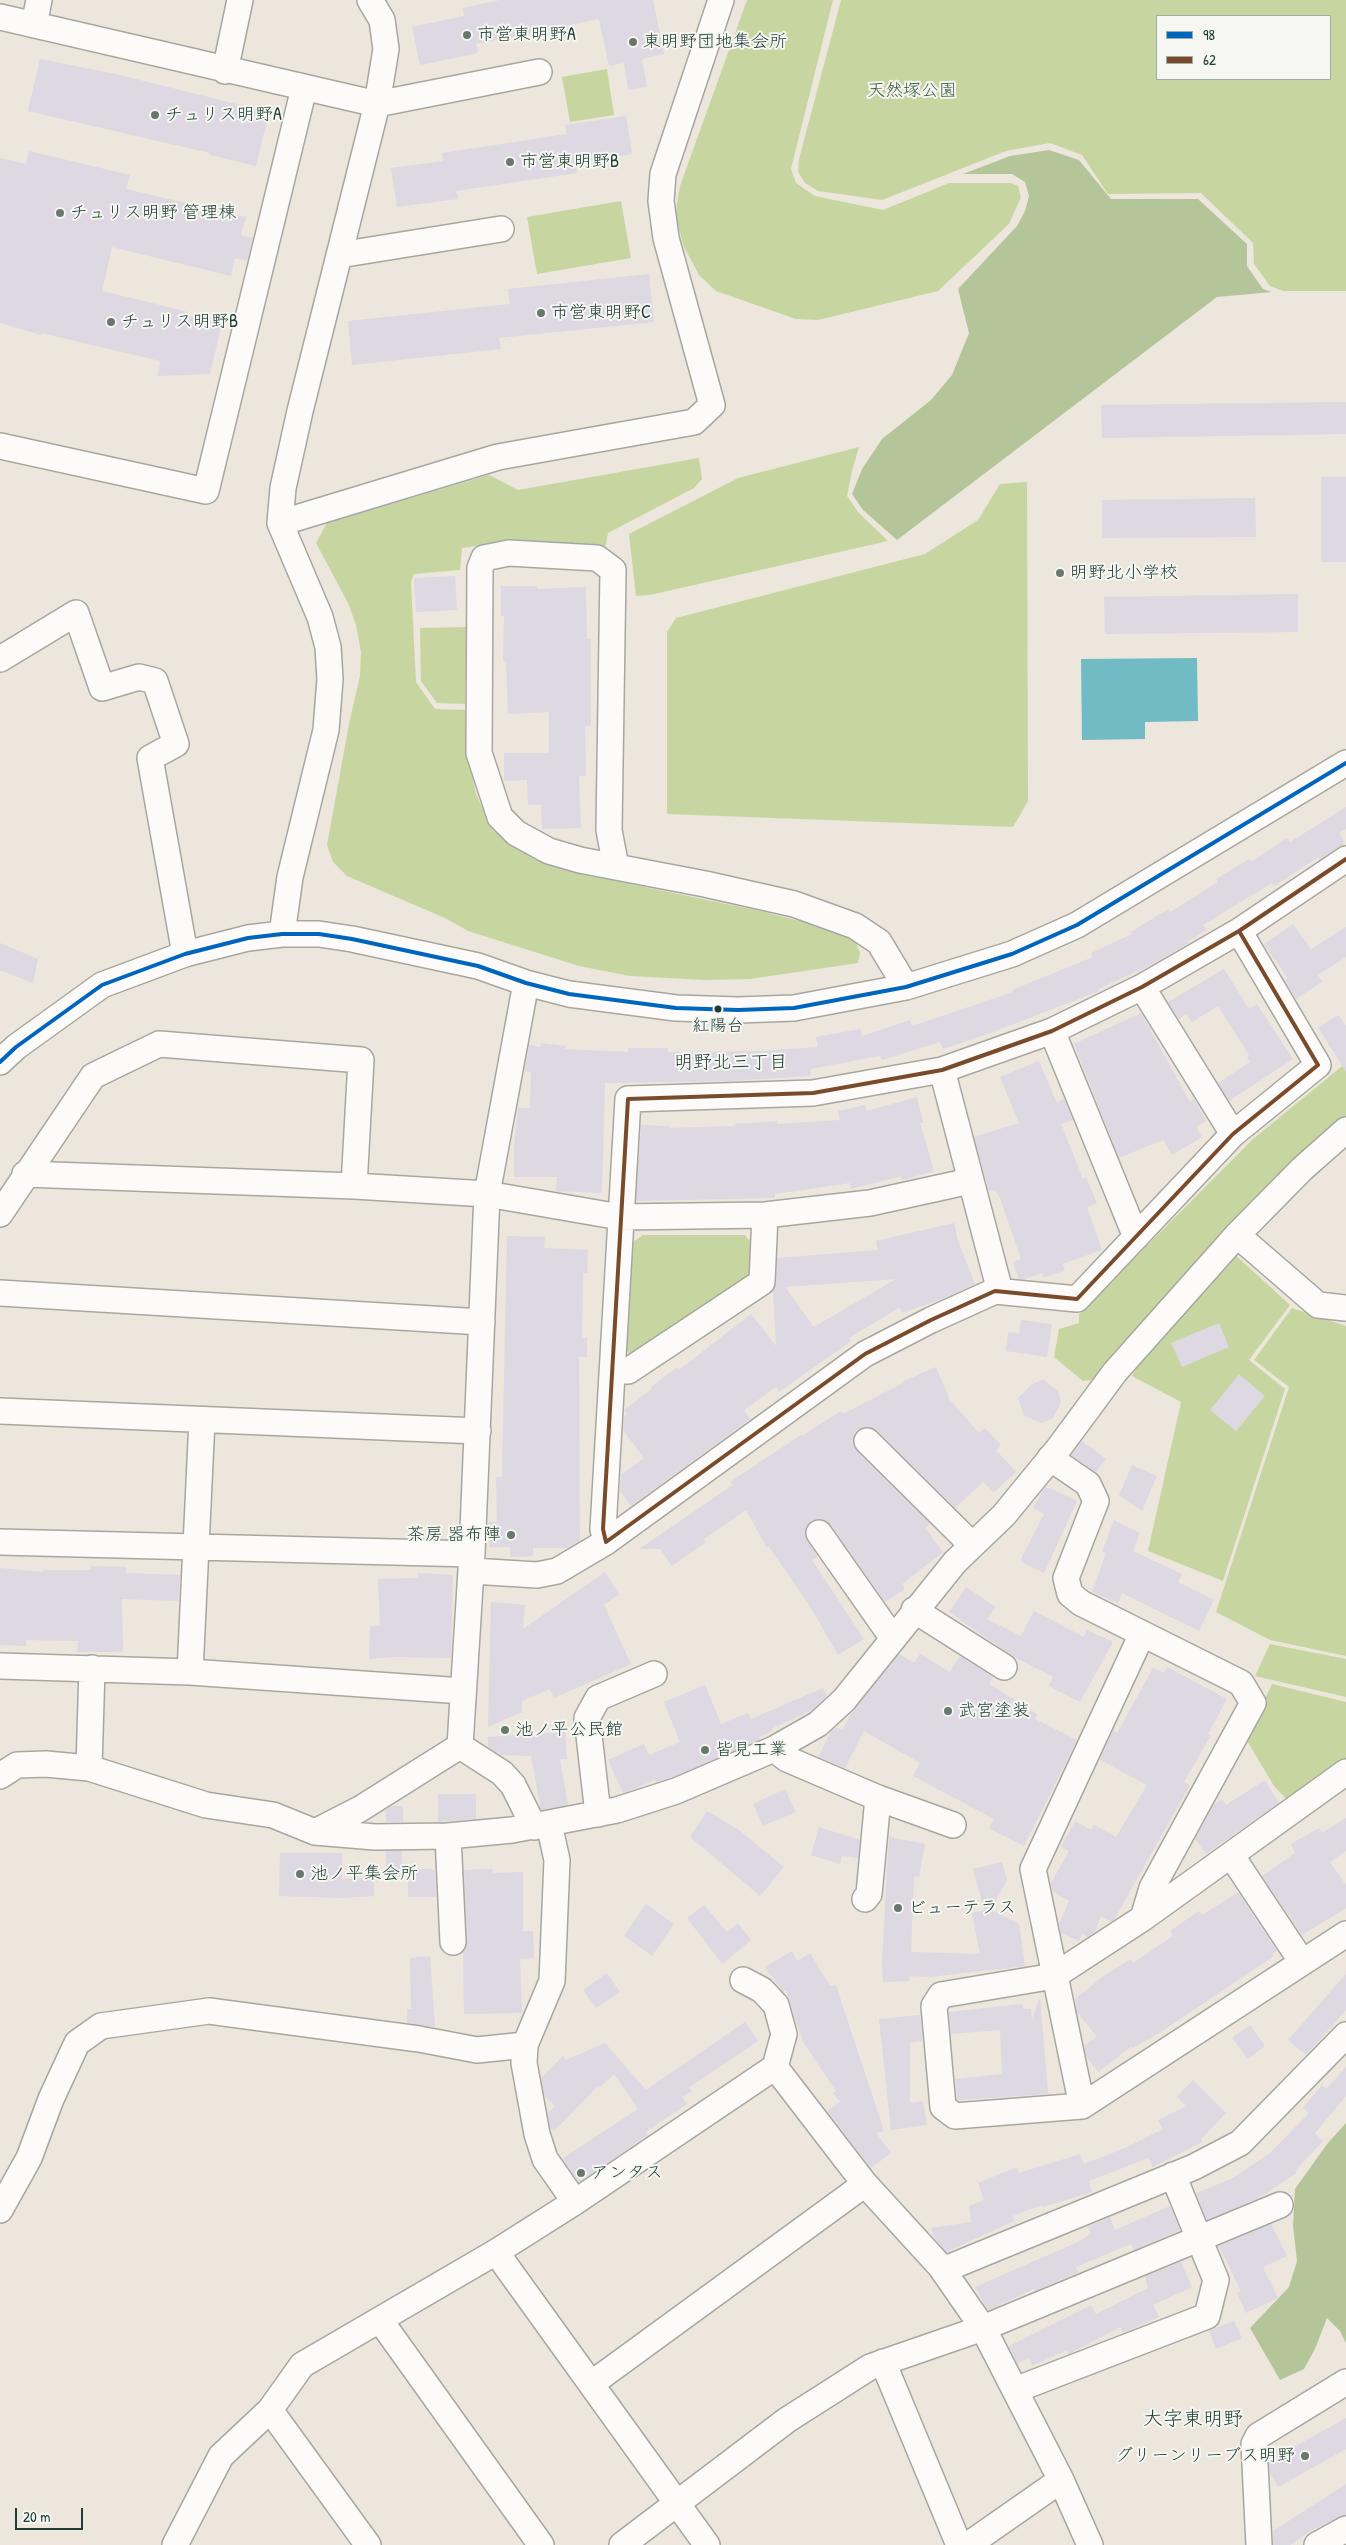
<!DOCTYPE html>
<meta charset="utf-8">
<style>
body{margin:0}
#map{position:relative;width:1346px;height:2545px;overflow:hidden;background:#ece6dc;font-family:"Patrick Hand",sans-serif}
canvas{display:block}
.legend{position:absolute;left:1156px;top:15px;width:175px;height:65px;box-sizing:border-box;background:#f6f6f2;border:1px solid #a0aca6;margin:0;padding:6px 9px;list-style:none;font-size:15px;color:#1f3d34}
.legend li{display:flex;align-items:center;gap:10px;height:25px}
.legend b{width:25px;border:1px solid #a0aca6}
.scale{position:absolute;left:15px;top:2508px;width:68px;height:22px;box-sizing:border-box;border:2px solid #1f3d34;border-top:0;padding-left:6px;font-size:15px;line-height:18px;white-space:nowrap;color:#1f3d34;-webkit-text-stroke:4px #f6f6f2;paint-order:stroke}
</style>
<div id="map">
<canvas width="1346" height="2545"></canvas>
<ul class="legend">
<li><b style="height:6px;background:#0065bd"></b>98</li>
<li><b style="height:6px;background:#7a4b2a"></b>62</li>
</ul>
<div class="scale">20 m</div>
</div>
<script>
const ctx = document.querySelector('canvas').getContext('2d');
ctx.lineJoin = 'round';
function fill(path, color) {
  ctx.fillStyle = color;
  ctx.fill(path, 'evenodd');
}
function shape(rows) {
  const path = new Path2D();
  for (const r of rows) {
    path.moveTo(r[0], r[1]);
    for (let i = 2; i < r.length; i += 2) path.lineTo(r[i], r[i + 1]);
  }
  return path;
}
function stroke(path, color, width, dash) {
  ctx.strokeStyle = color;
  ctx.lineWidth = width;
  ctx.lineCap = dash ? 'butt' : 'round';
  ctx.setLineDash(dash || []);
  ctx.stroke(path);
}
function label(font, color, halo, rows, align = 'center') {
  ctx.font = font + ' "Patrick Hand","Klee One",sans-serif';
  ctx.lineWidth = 4;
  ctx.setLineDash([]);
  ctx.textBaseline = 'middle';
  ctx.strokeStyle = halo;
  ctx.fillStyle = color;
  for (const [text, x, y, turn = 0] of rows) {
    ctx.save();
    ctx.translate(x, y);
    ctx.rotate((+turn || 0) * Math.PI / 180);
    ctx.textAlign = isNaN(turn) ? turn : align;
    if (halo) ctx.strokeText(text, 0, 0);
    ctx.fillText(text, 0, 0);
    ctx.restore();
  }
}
const green = shape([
 [747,0,833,0,791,169,796,183,815,196,883,210,949,183,1011,183,1018,186,1021,197,1009,224,938,291,818,320,796,319,716,291,699,275,684,247,675,215,680,186],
 [841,0,1346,0,1346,291,1283,291,1270,286,1254,264,1253,243,1201,193,1108,194,1082,155,1050,143,1006,151,882,200,818,191,805,183,798,172,799,159],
 [1157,16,1330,16,1330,79,1157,79],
 [607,69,614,115,570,122,562,77],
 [621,201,631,258,537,274,527,217],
 [859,447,852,471,847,496,858,512,888,541,650,595,636,596,629,534,738,478],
 [699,458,702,479,694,488,608,533,605,549,509,541,462,548,460,570,414,574,411,582,416,682,435,709,467,710,467,753,476,794,493,831,538,860,582,874,760,911,846,933,854,938,860,953,858,963,750,979,704,980,630,976,579,966,468,931,445,918,347,876,333,862,327,845,349,724,360,676,361,652,356,625,348,603,316,543,327,523,489,475,518,490],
 [1027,482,1028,801,1013,827,667,814,667,632,676,618,925,554,978,520,1000,484],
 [466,627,465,704,437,703,421,681,420,628],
 [1346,1063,1346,1116,1299,1158,1094,1380,1083,1381,1054,1357,1059,1329,1079,1323,1079,1314,1253,1139],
 [643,1235,745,1235,755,1248,753,1270,743,1279,630,1354,620,1342,629,1245],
 [1232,1252,1290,1305,1249,1360,1285,1389,1223,1581,1148,1551,1181,1402,1132,1376,1158,1335],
 [1292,1308,1346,1326,1346,1656,1270,1640,1216,1612,1289,1387,1254,1360],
 [1270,1644,1346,1659,1346,1697,1255,1676],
 [1272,1684,1346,1702,1346,1767,1293,1806,1274,1786,1246,1739]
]);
const forest = shape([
 [1049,150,1079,160,1111,199,1198,199,1247,244,1247,266,1263,289,1272,292,1217,297,897,540,863,510,852,494,862,469,882,439,931,400,952,375,969,333,958,289,1017,226,1025,211,1029,196,1025,182,1012,174,963,174,1010,156],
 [1346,2123,1346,2343,1340,2331,1327,2318,1315,2349,1304,2369,1280,2380,1250,2328,1289,2287,1297,2261,1293,2226,1295,2189,1327,2144]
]);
const water = shape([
 [1197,658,1198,721,1145,722,1145,739,1082,740,1081,659]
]);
const building = shape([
 [500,0,653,0,664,54,642,59,647,87,628,90,624,63,609,66,599,19,476,44,478,53,420,65,412,27,464,16,463,8],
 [40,59,120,75,269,112,256,166,210,155,210,153,28,111],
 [626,116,632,154,576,163,577,173,456,191,458,199,397,207,391,168,443,161,442,153,567,134,565,125],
 [29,151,130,175,126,189,246,217,241,235,253,238,247,261,235,258,231,276,112,247,102,291,185,311,184,315,222,323,210,374,158,376,160,361,41,333,41,335,0,323,0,158,26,164],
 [649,274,654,322,499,338,501,349,352,365,348,321,510,304,508,289],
 [1346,402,1346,434,1102,438,1101,405],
 [1321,477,1346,477,1346,562,1321,562],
 [1255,498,1256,537,1102,538,1102,500],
 [455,576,457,610,416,612,414,578],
 [501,586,537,586,537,589,586,587,587,639,591,639,591,726,585,726,586,776,579,776,581,828,542,829,541,805,528,805,527,780,504,781,504,753,549,753,549,712,508,714,506,661,503,661,504,616,501,616],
 [1298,594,1298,632,1105,634,1104,597],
 [1346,807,1346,829,1339,833,1345,843,1319,860,1318,857,1274,886,1272,883,1203,925,1207,930,1188,941,1189,943,1151,965,1098,989,1099,991,993,1032,943,1049,940,1042,882,1060,880,1056,810,1069,811,1076,727,1081,605,1083,602,1193,556,1191,557,1177,514,1177,514,1146,518,1108,530,1108,531,1072,525,1071,529,1045,540,1047,541,1043,565,1046,565,1049,628,1052,628,1048,668,1048,668,1052,761,1051,818,1047,816,1037,860,1029,862,1036,910,1020,912,1026,1013,992,1012,990,1093,957,1091,953,1132,934,1131,932,1168,909,1170,912,1218,882,1216,879,1249,859,1251,862,1287,838,1290,842],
 [1293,924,1311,949,1346,927,1346,957,1318,975,1322,982,1296,999,1285,980,1288,978,1264,944],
 [0,943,38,959,33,983,0,970],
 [1224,969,1249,1009,1257,1004,1293,1059,1229,1101,1218,1083,1250,1062,1247,1057,1249,1055,1218,1006,1192,1022,1186,1014,1179,1019,1168,1002],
 [1141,1013,1190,1102,1194,1099,1206,1121,1196,1127,1202,1137,1172,1155,1163,1140,1119,1158,1074,1044],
 [1339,1015,1346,1026,1346,1072,1318,1027],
 [1039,1061,1057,1103,1064,1099,1073,1120,1061,1124,1083,1179,1086,1177,1097,1203,1087,1207,1102,1250,1062,1264,1065,1270,1044,1278,1042,1273,1025,1279,1019,1279,1013,1262,1021,1259,1000,1198,995,1190,989,1191,974,1137,1019,1123,1000,1077],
 [917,1097,923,1123,920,1123,934,1171,902,1180,901,1176,851,1189,850,1183,775,1194,775,1198,636,1201,641,1125,669,1126,669,1128,735,1126,735,1124,777,1121,777,1124,840,1120,838,1111,865,1105,867,1111],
 [954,1223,958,1241,975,1284,944,1298,902,1313,900,1307,849,1338,851,1341,779,1392,776,1387,744,1410,750,1419,631,1506,620,1491,621,1475,644,1458,623,1430,624,1417,627,1414,624,1410,652,1389,651,1387,677,1367,679,1370,751,1314,776,1346,773,1290,776,1283,777,1258,878,1250,876,1241],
 [896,1279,814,1327,785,1287],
 [507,1236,545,1237,544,1248,588,1250,587,1273,583,1273,582,1338,587,1338,587,1357,579,1357,580,1541,567,1548,533,1548,533,1556,510,1557,510,1547,489,1547,489,1522,497,1522,496,1477,502,1477],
 [1021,1320,1052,1324,1047,1357,1006,1351,1008,1332,1019,1333],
 [1219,1323,1229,1347,1182,1367,1171,1343],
 [936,1367,950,1400,979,1433,985,1428,1001,1445,996,1450,1016,1472,994,1492,983,1482,955,1508,877,1431,864,1427,856,1431,853,1444,857,1451,930,1523,925,1528,943,1552,902,1584,905,1589,885,1602,830,1524,818,1519,810,1522,805,1534,818,1557,812,1560,864,1639,838,1655,808,1603,769,1547,767,1548,746,1510,704,1539,706,1542,672,1566,660,1549,639,1549,733,1485,730,1482,801,1435,802,1436,841,1411,843,1414,905,1382,904,1381],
 [1239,1374,1265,1396,1236,1431,1210,1410],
 [1043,1379,1058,1391,1061,1402,1053,1418,1041,1423,1024,1415,1018,1398,1031,1385],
 [1082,1441,1106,1459,1096,1472,1071,1455],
 [1132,1465,1157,1476,1142,1511,1119,1495],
 [1045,1488,1050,1488,1077,1501,1044,1573,1020,1561,1044,1514,1033,1508],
 [1114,1520,1140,1533,1133,1551,1182,1574,1178,1582,1214,1600,1199,1631,1122,1593,1118,1603,1092,1592,1106,1553,1102,1552],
 [91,1566,126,1567,126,1573,180,1575,178,1601,122,1599,123,1652,77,1652,78,1641,26,1640,26,1646,0,1645,0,1568,43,1572,43,1570,91,1570],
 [605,1572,619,1594,604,1605,631,1664,554,1698,550,1689,522,1701,522,1712,488,1727,491,1602,525,1605,523,1629],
 [418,1573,453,1575,451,1658,395,1657,369,1659,370,1626,380,1626,378,1579,418,1578],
 [966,1587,996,1607,987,1619,1021,1636,1034,1611,1084,1637,1087,1630,1113,1642,1080,1702,1049,1686,1053,1677,1014,1657,949,1612],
 [899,1654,914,1663,920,1654,950,1672,960,1656,993,1677,989,1684,1037,1714,1035,1719,1077,1740,1024,1846,989,1828,994,1819,913,1776,920,1763,864,1731,845,1768,818,1757,831,1732,835,1728,843,1729,852,1712],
 [1167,1667,1227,1699,1208,1734,1211,1735,1184,1782,1190,1785,1114,1920,1111,1922,1101,1916,1095,1932,1088,1937,1082,1934,1079,1941,1061,1933,1059,1924,1069,1901,1052,1891,1051,1883,1069,1851,1061,1847,1075,1821,1091,1830,1094,1825,1116,1837,1147,1785,1100,1760,1113,1730,1117,1733,1153,1668,1164,1673],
 [705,1685,721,1724,748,1713,751,1719,823,1688,827,1696,812,1710,771,1729,772,1731,759,1737,760,1740,671,1778,656,1782,655,1780,623,1793,608,1760,644,1744,649,1755,680,1742,664,1702],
 [565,1732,567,1759,560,1759,568,1805,541,1810,531,1756,501,1755,488,1747,488,1737],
 [1265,1780,1279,1803,1206,1854,1195,1839,1214,1805,1222,1799,1226,1805],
 [785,1789,796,1812,763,1826,753,1804],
 [438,1794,476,1794,476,1819,438,1822],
 [392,1806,403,1806,403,1822,386,1822,386,1810],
 [707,1811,739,1830,784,1867,760,1896,690,1837],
 [1346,1818,1346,1851,1330,1862,1346,1885,1346,1908,1302,1935,1262,1876,1295,1853,1291,1844,1319,1828,1322,1833],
 [819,1827,860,1840,858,1858,842,1856,840,1864,811,1855],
 [889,1837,925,1844,919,1877,914,1876,911,1952,980,1954,972,1913,984,1910,973,1869,1002,1862,1007,1880,991,1910,1019,1924,1025,1966,930,1977,909,1976,910,1981,883,1982,882,1962],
 [386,1851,402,1851,401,1877,386,1877],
 [280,1853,342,1853,342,1879,374,1877,374,1896,342,1898,279,1896],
 [430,1869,435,1871,436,1897,408,1897,408,1870],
 [492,1869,493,1873,523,1872,523,1931,533,1931,534,1958,520,1959,522,2013,464,2014,463,1951,467,1941,464,1870],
 [1238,1892,1277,1951,1272,1954,1274,1956,1164,2030,1133,2048,1132,2046,1098,2072,1086,2056,1084,2046,1097,2037,1077,2012,1075,1999,1105,1975,1131,1959,1133,1963,1173,1936,1170,1931,1199,1911,1202,1915],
 [646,1904,674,1924,652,1956,624,1936],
 [704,1905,727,1932,738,1923,751,1940,722,1964,687,1918],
 [792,1951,797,1961,810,1953,830,1986,836,1985,884,2131,876,2133,891,2153,871,2168,827,2111,840,2102,833,2093,836,2091,803,2042,786,1990,783,1992,765,1967],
 [430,1956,435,2027,407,2023,407,2009,411,2009,410,1958],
 [607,1973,620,1992,596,2008,583,1990],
 [1346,1974,1346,2010,1306,2055,1288,2040],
 [1040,1997,1048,2094,957,2100,955,2079,1002,2074,1000,2030,951,2034,949,2012,1022,2004,1023,2009,1031,2009,1032,2019],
 [920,2015,922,2041,910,2043,910,2103,923,2101,927,2125,891,2130,879,2019],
 [745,2022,758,2041,689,2087,692,2091,682,2097,687,2104,645,2132,648,2135,579,2182,562,2159,638,2109,614,2074,599,2088,598,2086,554,2131,550,2128,548,2113,555,2106,544,2095,541,2078,563,2056,566,2060,605,2043,646,2090],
 [1250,2025,1265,2046,1248,2059,1232,2038],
 [1346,2067,1346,2096,1315,2133,1323,2141,1295,2171,1296,2173,1259,2198,1207,2220,1196,2193,1231,2179,1270,2153,1309,2113,1303,2108,1322,2085,1326,2089],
 [1193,2080,1226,2113,1201,2139,1202,2142,1153,2167,1148,2158,1089,2181,1092,2192,1043,2207,1042,2205,1010,2217,1013,2216,1014,2221,946,2252,936,2240,931,2228,971,2222,969,2206,984,2200,978,2183,1017,2167,1019,2173,1080,2154,1084,2164,1125,2148,1163,2129,1158,2120,1186,2106,1177,2097],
 [1170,2206,1180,2230,1134,2250,1131,2244,1076,2267,1078,2272,1035,2291,1034,2289,988,2310,975,2287,1078,2242,1091,2234,1088,2227,1110,2217,1115,2230],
 [1271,2224,1287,2256,1263,2267,1278,2298,1246,2313,1237,2293,1241,2291,1219,2246],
 [1181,2262,1192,2287,1153,2305,1159,2317,1123,2333,1120,2327,1069,2354,1067,2350,1032,2366,1029,2358,1017,2363,1009,2346,1091,2305,1096,2314,1148,2288,1145,2276],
 [1234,2321,1242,2338,1216,2349,1209,2331],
 [1346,2418,1346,2449,1278,2487,1270,2473,1269,2461],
 [1346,2484,1346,2515,1314,2529,1290,2545,1273,2545,1273,2531]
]);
const minor = shape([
 [0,17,377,104,539,72],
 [34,25,39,0],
 [225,71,240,0],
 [339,255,501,229],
 [0,446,206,491,304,88],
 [280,523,498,457,694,422,712,405,666,238,661,201,663,174,721,0],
 [0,659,76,613,102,688,139,677,155,681,176,744,150,758,185,954],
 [616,867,609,830,613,570,597,558,509,553,484,558,480,568,479,753,500,817,516,833,549,851,580,860,616,867,705,884,794,904,855,926,879,942,906,987],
 [1239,931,1318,1065,1233,1134,1077,1299,995,1291,931,1320,865,1354,606,1542,603,1529,628,1099,813,1093,942,1070,1052,1031,1142,987,1239,931,1346,859],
 [282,934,290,877,326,730,330,679,328,647,320,617,280,523,283,488,300,411,377,104,386,49,382,20,370,0],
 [1142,987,1233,1134],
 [1052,1031,1136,1237],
 [0,1062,16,1047,102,985,185,954,248,938,282,934,319,934,352,939,478,966,526,983,569,994,676,1008,738,1010,794,1008,906,987,1012,954,1077,925,1346,763],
 [942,1070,1000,1291],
 [25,1174,354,1186,487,1194,620,1217,765,1215,870,1203,970,1181],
 [0,1214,93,1076,159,1044,361,1060,354,1186],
 [1237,1235,1318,1305,1346,1308],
 [0,1293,482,1322],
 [613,1370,628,1371,762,1282,765,1215],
 [0,1411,478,1431],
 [867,1441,971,1544],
 [1050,1458,1088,1484,1096,1501,1066,1578,1070,1594,1081,1603,1241,1683,1253,1703,1152,1888,1143,1918],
 [819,1533,892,1637],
 [0,1542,472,1554],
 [472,1571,537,1575,557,1571,606,1542],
 [914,1610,1004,1667],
 [0,1666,190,1672,463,1691],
 [190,1672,202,1420],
 [460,1746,502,1773,513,1785,534,1827],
 [774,1749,787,1759,878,1798,953,1825],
 [89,1768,92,1668],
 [1346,1772,1143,1918,1054,1976,941,1995,934,2006,943,2107,955,2116,1082,2106,1346,1934],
 [0,1776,17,1765,46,1764,89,1768,206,1805,273,1815,315,1832,375,1837,448,1836,512,1830,617,1810,676,1791,774,1749,818,1724,844,1700,955,1562,1004,1515,1058,1449,1115,1372,1237,1235,1302,1169,1346,1130],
 [598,1814,587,1718,598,1698,654,1674],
 [549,1824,557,1860,552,1981,525,2045,524,2063,537,2134,545,2159,575,2202],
 [315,1832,360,1809,460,1746,472,1554,487,1194,526,983],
 [448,1836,453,1942],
 [1231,1855,1302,1962],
 [865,1899,869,1894,878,1798],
 [775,2067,865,2184,940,2266,983,2328,1061,2480,1090,2545],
 [1082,2106,1033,1869,1142,1634],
 [0,2210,29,2158,51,2099,77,2043,101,2026,209,2011,419,2039,477,2050,525,2045],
 [496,2252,707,2545],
 [943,2270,1194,2167,1240,2143,1346,2035],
 [380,2320,541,2545],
 [883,2362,959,2545],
 [591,2384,865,2184],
 [1015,2390,1207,2316,1216,2280,1173,2175],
 [270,2410,368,2545],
 [175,2545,221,2456,270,2410,302,2365,496,2252,575,2202,775,2067,784,2034,776,2005,762,1990,743,1980],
 [622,2545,787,2420,870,2367,983,2328,1280,2205],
 [968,2545,1061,2480],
 [1259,2545,1254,2444,1258,2436,1346,2382],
 [1317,2545,1346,2529]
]);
const bus1 = shape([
 [0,1062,16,1047,102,985,185,954,248,938,282,934,319,934,352,939,478,966,526,983,569,994,676,1008,738,1010,794,1008,906,987,1012,954,1077,925,1346,763]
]);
const bus2 = shape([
 [1239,931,1318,1065,1233,1134,1077,1299,995,1291,931,1320,865,1354,606,1542,603,1529,628,1099,813,1093,942,1070,1052,1031,1142,987,1239,931,1346,859]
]);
const markers = [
 [467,35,5,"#67786f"],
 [633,42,5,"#67786f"],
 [155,115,5,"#67786f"],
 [510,162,5,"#67786f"],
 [60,213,5,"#67786f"],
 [541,313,5,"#67786f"],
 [111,322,5,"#67786f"],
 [1060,573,5,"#67786f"],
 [718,1009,4.5,"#1f3d34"],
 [511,1535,5,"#67786f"],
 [948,1711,5,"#67786f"],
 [505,1730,5,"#67786f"],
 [705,1750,5,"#67786f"],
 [300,1874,5,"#67786f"],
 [898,1908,5,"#67786f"],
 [581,2173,5,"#67786f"],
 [1305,2456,5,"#67786f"]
];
const busNames = [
 ["紅陽台",718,1026]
];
const poiNames = [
 ["市営東明野A",477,35],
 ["東明野団地集会所",643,42],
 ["チュリス明野A",165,115],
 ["市営東明野B",520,162],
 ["チュリス明野 管理棟",70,213],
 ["市営東明野C",551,313],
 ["チュリス明野B",121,322],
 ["明野北小学校",1070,573],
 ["茶房 器布陣",501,1535,"right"],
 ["武宮塗装",958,1711],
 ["池ノ平公民館",515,1730],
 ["皆見工業",715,1750],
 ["池ノ平集会所",310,1874],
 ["ビューテラス",908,1908],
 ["アンタス",591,2173],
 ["グリーンリーブス明野",1295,2456,"right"]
];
const parkNames = [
 ["天然塚公園",912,91]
];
const neighbourhoodNames = [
 ["明野北三丁目",731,1063]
];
const quarterNames = [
 ["大字東明野",1193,2420]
];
fill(green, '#c7d6a1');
fill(forest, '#b4c699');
fill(water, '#70bbc4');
fill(building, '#ddd8e2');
stroke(minor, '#a7a7a0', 28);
stroke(minor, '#fcfbfa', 25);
stroke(bus1, '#0065bd', 4);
stroke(bus2, '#7a4b2a', 4);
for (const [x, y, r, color] of markers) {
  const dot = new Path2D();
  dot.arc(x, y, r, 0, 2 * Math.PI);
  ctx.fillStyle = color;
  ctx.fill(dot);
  stroke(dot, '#f6f6f2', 2);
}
label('17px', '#1f3d34', '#f6f6f2', busNames);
label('18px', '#1f3d34', '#f6f6f2', poiNames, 'left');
label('18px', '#416043', '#f6f6f2', parkNames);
label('19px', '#1f3d34', '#f6f6f2', neighbourhoodNames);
label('20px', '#1f3d34', '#f6f6f2', quarterNames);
</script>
